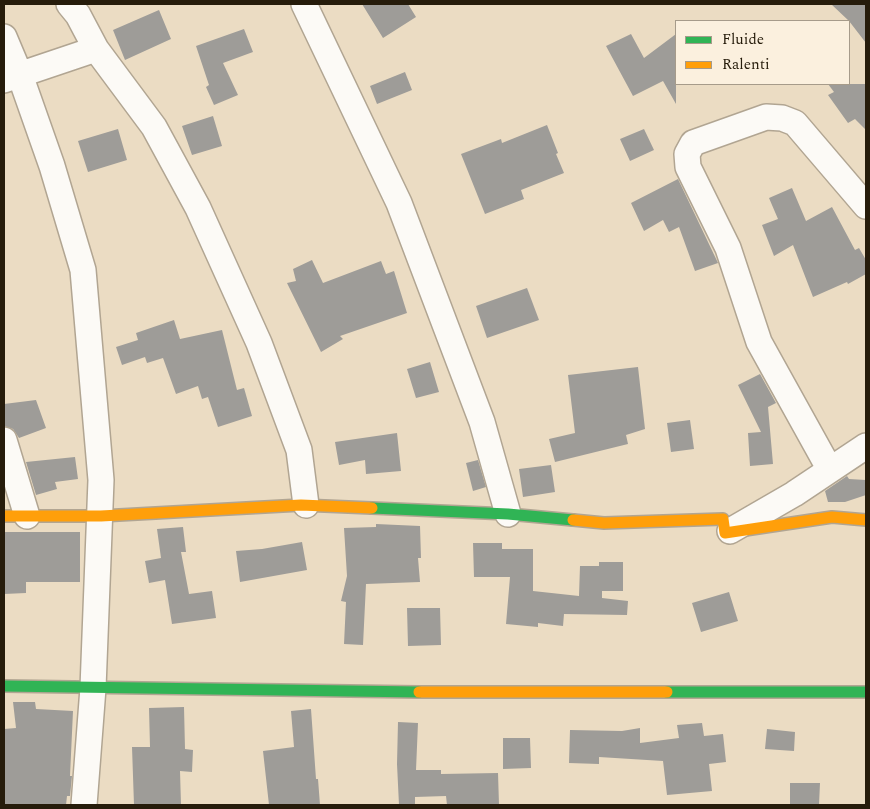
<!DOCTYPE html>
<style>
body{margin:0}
#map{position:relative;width:870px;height:809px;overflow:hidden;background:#ebdcc3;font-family:Spectral,serif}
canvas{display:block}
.frame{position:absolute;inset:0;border:5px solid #261c0b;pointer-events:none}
.legend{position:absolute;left:675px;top:20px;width:175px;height:65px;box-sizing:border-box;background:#fbf0de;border:1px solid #a69b8a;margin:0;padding:6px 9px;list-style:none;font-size:15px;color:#261c0b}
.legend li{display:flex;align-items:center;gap:10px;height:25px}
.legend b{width:25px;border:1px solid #a69b8a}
</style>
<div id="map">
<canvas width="870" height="809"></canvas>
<div class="frame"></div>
<ul class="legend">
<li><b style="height:6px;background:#30b455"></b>Fluide</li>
<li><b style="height:6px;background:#ff9f0a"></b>Ralenti</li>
</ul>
</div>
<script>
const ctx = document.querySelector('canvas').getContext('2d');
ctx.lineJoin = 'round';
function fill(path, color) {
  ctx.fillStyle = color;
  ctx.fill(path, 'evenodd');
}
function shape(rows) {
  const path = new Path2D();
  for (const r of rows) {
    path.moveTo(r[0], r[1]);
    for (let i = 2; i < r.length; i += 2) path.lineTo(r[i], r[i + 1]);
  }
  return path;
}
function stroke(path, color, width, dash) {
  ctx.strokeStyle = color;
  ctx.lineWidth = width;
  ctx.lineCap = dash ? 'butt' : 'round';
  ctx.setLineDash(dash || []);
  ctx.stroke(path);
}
const building = shape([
 [362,4,408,4,416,17,383,38],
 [831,4,866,4,866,43,849,21],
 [159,10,171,39,125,60,113,30],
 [244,29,253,52,223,63,238,95,214,105,206,87,209,85,196,46],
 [631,34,644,58,676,34,676,104,663,81,633,96,606,46],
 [405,72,412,90,377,104,370,86],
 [828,84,866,84,866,130,855,119,848,123,828,95,834,92],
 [213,116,222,146,192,155,182,126],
 [547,125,558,153,556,154,564,173,521,190,524,199,485,214,461,154,501,139,502,143],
 [118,129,127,160,88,172,78,141],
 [644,129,654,150,630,161,620,139],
 [678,179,718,263,695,271,679,227,669,232,663,220,644,231,631,203],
 [792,188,806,221,832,207,855,250,859,248,866,260,866,274,848,284,847,282,813,297,793,245,774,256,762,225,778,219,769,198],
 [312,260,323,283,381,261,386,274,394,271,407,313,340,336,343,339,321,352,287,283,296,281,293,269],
 [527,288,539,320,487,338,476,306],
 [174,320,180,339,222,330,237,390,244,388,252,416,218,427,208,397,202,399,198,386,176,394,163,358,147,363,145,357,122,365,116,347,138,340,136,333],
 [430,362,439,392,416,398,407,369],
 [638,367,645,429,626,435,628,444,555,462,549,439,575,433,568,375],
 [760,374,776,403,768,407,773,464,750,466,748,433,761,432,738,385],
 [36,400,46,428,19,438,13,429,4,426,4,404],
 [690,420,694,449,671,452,667,423],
 [397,433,401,471,366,474,365,460,339,465,335,442],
 [75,457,78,479,55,482,57,489,36,495,26,462],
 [478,460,486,487,473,491,466,463],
 [551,465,555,492,523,497,519,469],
 [847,476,849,479,866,480,866,495,845,502,828,502,825,491],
 [376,524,420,526,421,558,418,558,420,582,366,584,363,645,344,644,346,602,341,601,347,576,344,528,376,527],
 [183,527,186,552,181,552,189,594,212,591,216,618,172,624,165,580,149,583,145,561,161,558,157,529],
 [4,532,80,532,80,582,26,582,26,593,4,594],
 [302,542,307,570,240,582,236,551,262,549],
 [473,543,502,543,502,549,533,549,533,591,579,596,580,566,599,566,599,562,623,562,623,591,602,591,602,598,628,601,627,615,564,614,563,626,538,623,538,627,506,624,510,577,474,577],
 [729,592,738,621,701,632,692,603],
 [407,608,440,608,441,645,408,646],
 [13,702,35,702,36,709,73,711,70,776,72,776,70,796,67,796,66,805,4,805,5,750,4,750,4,729,16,728],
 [184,707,185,749,193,750,192,772,180,771,181,805,134,805,132,747,150,747,149,708],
 [311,709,316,779,318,779,320,805,269,805,263,751,294,747,291,711],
 [398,722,418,723,416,770,441,770,441,774,498,773,499,805,447,805,446,796,415,797,415,805,399,805,397,764],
 [702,723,704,736,723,734,726,762,709,764,712,791,667,795,663,761,599,757,599,764,569,763,570,730,622,731,640,728,640,743,679,738,677,725],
 [767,729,795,732,794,751,765,749],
 [503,738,530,738,531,768,503,769],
 [790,783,820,783,819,805,790,805]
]);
const street = shape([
 [69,4,78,15,96,49,154,127,198,208,259,343,299,450,306,505],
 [304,4,399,203,482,422,508,514],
 [4,37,20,75,52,166,83,270,101,480,93,688,84,805],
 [4,80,96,49],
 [4,440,27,516],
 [830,470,759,342,728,248,688,167,687,154,693,143,766,117,782,118,795,123,866,206],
 [730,531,794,494,866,446]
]);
const fast = shape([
 [372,508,508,514,573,520],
 [4,686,419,692],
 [667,692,866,692]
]);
const slow = shape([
 [4,516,101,516,301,505,372,508],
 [573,520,604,523,723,519,725,533,832,517,866,520],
 [419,692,667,692]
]);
fill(building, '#9e9c98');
stroke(street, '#b1a592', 28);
stroke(fast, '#b1a592', 14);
stroke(slow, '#b1a592', 14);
stroke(street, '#fcfaf6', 25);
stroke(fast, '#30b455', 11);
stroke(slow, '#ff9f0a', 11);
</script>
